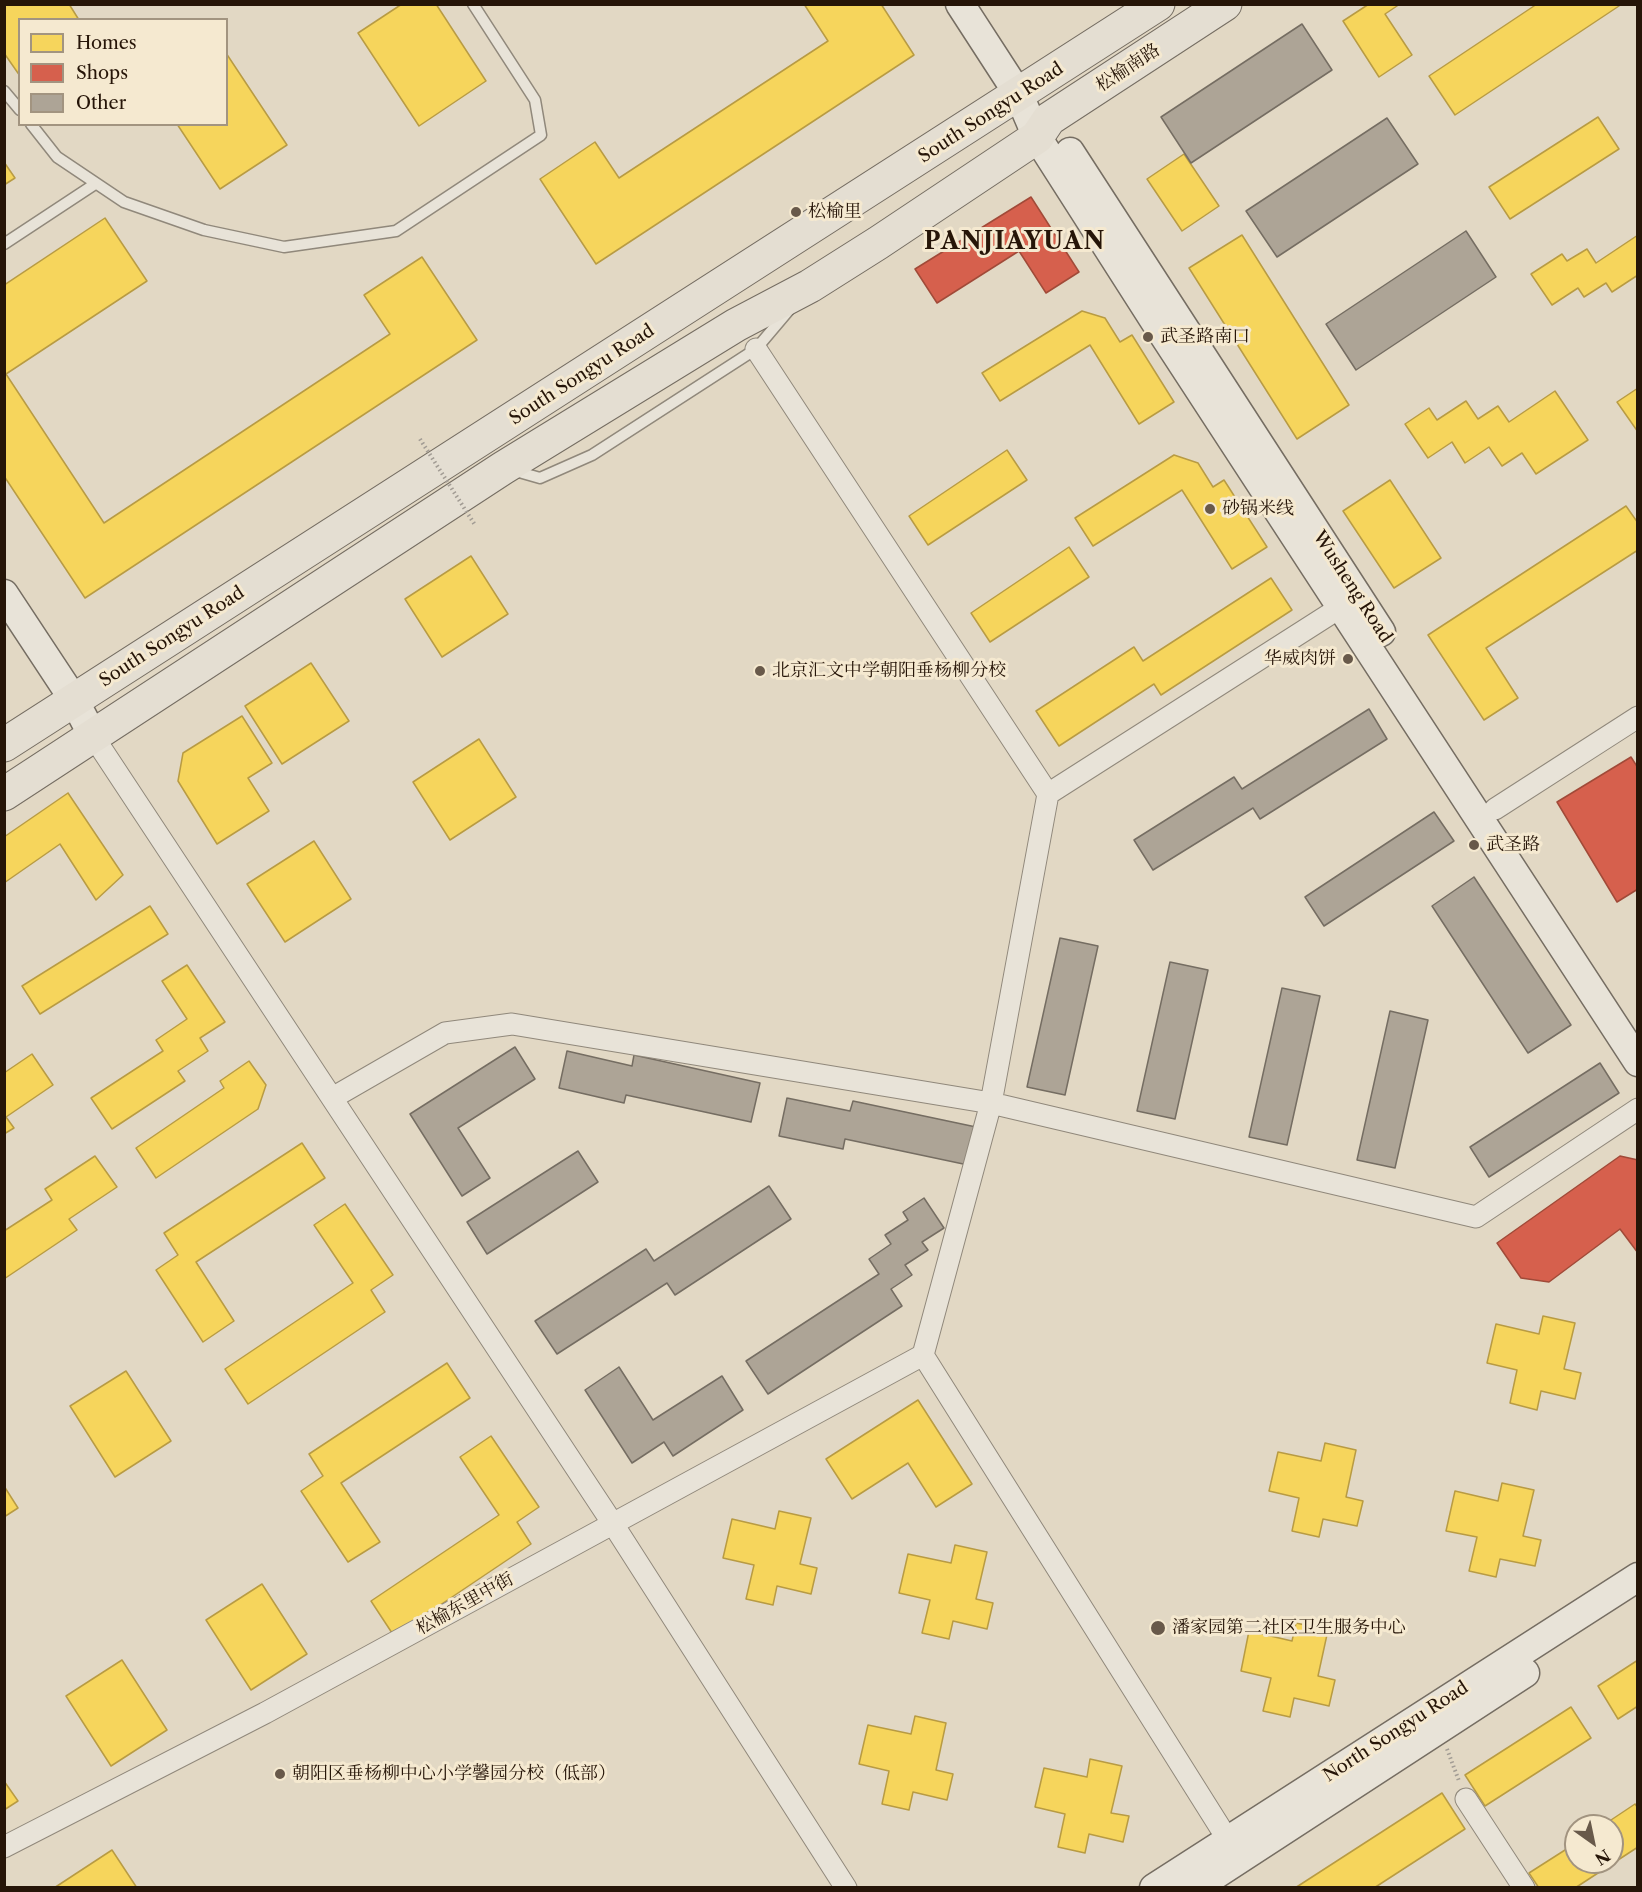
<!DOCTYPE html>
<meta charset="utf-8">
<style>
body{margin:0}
#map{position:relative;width:1642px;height:1892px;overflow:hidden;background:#e2d8c4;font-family:"Libre Caslon Text",serif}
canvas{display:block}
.frame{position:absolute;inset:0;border:6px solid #261508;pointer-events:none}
.legend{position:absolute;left:18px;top:18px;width:210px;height:108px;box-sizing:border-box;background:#f5e9d0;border:2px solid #a29480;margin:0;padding:8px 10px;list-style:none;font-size:18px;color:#261508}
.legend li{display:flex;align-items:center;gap:12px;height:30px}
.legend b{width:30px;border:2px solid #a29480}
.north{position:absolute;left:1564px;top:1814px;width:60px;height:60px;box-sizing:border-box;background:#f5e9d0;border:2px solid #a29480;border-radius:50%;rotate:147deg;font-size:16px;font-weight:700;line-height:24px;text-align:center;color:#261508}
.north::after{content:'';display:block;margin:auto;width:21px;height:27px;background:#68594a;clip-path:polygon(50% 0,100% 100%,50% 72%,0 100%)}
</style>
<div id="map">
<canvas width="1642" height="1892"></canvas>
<div class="frame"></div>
<ul class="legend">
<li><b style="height:16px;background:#f6d55c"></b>Homes</li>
<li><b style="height:16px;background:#d6604d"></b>Shops</li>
<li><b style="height:16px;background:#ada496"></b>Other</li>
</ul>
<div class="north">N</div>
</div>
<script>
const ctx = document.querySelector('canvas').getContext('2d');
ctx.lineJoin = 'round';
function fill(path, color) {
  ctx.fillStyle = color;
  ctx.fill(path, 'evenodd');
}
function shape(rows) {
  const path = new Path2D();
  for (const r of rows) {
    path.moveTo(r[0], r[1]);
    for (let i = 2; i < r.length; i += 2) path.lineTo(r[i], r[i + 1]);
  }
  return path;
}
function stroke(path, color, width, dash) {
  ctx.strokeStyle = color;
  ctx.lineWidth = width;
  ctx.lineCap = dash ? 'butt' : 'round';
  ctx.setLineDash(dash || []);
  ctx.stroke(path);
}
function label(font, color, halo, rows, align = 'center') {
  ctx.font = font + ' "Libre Caslon Text","Noto Serif SC",serif';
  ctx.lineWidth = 6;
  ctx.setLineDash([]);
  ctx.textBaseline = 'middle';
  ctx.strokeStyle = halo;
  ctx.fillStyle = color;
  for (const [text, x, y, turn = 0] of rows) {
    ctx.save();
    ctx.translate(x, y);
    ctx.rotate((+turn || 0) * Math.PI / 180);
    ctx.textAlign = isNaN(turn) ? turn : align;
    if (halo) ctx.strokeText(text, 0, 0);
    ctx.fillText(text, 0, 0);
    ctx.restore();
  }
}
const homes = shape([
 [4,4,69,4,79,20,20,20,20,76,4,53,4,4],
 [402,4,436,4,486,81,419,126,358,33,402,4],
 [804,4,881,4,914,55,596,264,540,179,595,142,619,178,828,41,804,4],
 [1369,4,1400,4,1385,14,1412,55,1379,77,1343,21,1369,4],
 [1537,4,1622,4,1455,115,1429,76,1537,4],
 [226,53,287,145,220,189,177,124,226,124,226,53],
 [1598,117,1619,149,1510,219,1489,187,1598,117],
 [1184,154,1219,206,1182,231,1147,179,1184,154],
 [4,162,15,178,4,185,4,162],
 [105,218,147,281,6,374,104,523,390,334,364,295,422,257,477,340,85,598,4,476,4,285,105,218],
 [1242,235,1349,405,1297,439,1189,268,1242,235],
 [1638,235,1638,275,1612,292,1606,283,1584,297,1578,288,1552,305,1531,274,1562,254,1567,261,1587,249,1596,263,1638,235],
 [1082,311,1105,318,1120,342,1132,335,1174,402,1139,424,1090,345,1000,401,982,373,1082,311],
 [1638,388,1638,432,1617,402,1638,388],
 [1555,391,1588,440,1536,474,1522,453,1502,466,1489,447,1465,463,1452,442,1428,458,1405,424,1429,408,1437,420,1466,401,1478,419,1498,406,1509,422,1555,391],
 [1007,450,1027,480,928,545,909,516,1007,450],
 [1174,455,1198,463,1213,487,1224,480,1267,547,1232,569,1182,490,1093,546,1075,518,1174,455],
 [1390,480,1441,558,1394,588,1343,511,1390,480],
 [1626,506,1638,523,1638,550,1486,648,1518,698,1484,720,1428,635,1626,506],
 [1069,547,1089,577,990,642,971,613,1069,547],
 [471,556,508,614,442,657,405,599,471,556],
 [1271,578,1292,610,1161,695,1154,684,1059,746,1036,711,1134,647,1143,661,1271,578],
 [311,663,349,721,282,764,245,706,311,663],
 [242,716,272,763,248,778,269,811,217,844,178,781,183,753,242,716],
 [479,739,516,797,450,840,413,782,479,739],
 [68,793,123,875,96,900,60,844,4,883,4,837,68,793],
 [314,841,351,899,285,942,247,884,314,841],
 [150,906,168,934,40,1014,22,986,150,906],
 [187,965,225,1022,200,1038,208,1051,178,1071,185,1081,112,1129,91,1098,163,1051,156,1040,187,1019,162,981,187,965],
 [32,1054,53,1085,6,1117,14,1128,4,1134,4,1073,32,1054],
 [249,1061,266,1085,258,1109,156,1178,136,1148,224,1088,220,1081,249,1061],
 [302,1143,325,1178,196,1262,234,1321,203,1342,156,1270,178,1255,164,1233,302,1143],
 [95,1156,117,1187,69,1219,77,1230,4,1279,4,1231,52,1200,45,1189,95,1156],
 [345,1204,393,1275,371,1290,385,1312,248,1404,225,1369,353,1283,314,1225,345,1204],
 [1543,1316,1575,1323,1564,1369,1581,1373,1575,1399,1541,1391,1537,1410,1510,1403,1517,1370,1487,1363,1496,1324,1539,1334,1543,1316],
 [447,1363,470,1398,341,1483,380,1542,348,1562,301,1491,323,1476,309,1454,447,1363],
 [126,1371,171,1441,115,1477,70,1406,126,1371],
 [918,1400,972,1484,936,1507,908,1463,852,1499,826,1459,918,1400],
 [491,1436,539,1507,517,1522,531,1544,394,1636,371,1601,499,1515,460,1457,491,1436],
 [1325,1443,1356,1450,1346,1497,1363,1501,1357,1526,1323,1519,1319,1537,1292,1531,1299,1498,1269,1491,1278,1452,1321,1461,1325,1443],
 [1502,1483,1534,1490,1523,1536,1541,1540,1535,1566,1500,1559,1496,1577,1469,1571,1477,1537,1446,1531,1455,1491,1498,1501,1502,1483],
 [4,1486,18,1508,4,1517,4,1486],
 [779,1511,811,1518,800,1564,817,1568,811,1594,777,1586,773,1605,746,1599,754,1565,723,1558,732,1519,775,1529,779,1511],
 [955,1545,987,1552,976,1599,993,1603,987,1629,953,1621,949,1639,922,1633,930,1600,899,1593,908,1554,951,1563,955,1545],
 [262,1584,307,1654,251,1690,206,1620,262,1584],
 [1296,1623,1328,1630,1318,1676,1335,1680,1329,1706,1294,1698,1290,1717,1263,1711,1271,1678,1241,1671,1249,1631,1292,1641,1296,1623],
 [122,1660,167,1730,111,1766,66,1696,122,1660],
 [1638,1660,1638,1706,1618,1719,1598,1686,1638,1660],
 [1571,1707,1591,1738,1485,1806,1465,1775,1571,1707],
 [915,1716,946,1723,936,1770,953,1774,947,1800,913,1792,909,1810,882,1804,889,1771,859,1764,868,1725,911,1734,915,1716],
 [1090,1759,1122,1766,1111,1813,1129,1816,1123,1842,1089,1834,1085,1853,1058,1847,1065,1814,1035,1807,1044,1768,1087,1777,1090,1759],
 [4,1781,18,1801,4,1810,4,1781],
 [1442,1793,1465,1829,1374,1888,1295,1888,1442,1793],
 [1635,1804,1638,1808,1638,1847,1575,1888,1539,1888,1529,1873,1576,1843,1576,1862,1612,1862,1612,1826,1602,1826,1635,1804],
 [112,1850,137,1888,54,1888,112,1850]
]);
const shops = shape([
 [1031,197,1079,272,1046,293,1019,251,937,303,915,269,1031,197],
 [1631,757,1638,768,1638,889,1617,902,1557,802,1631,757],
 [1620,1156,1638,1160,1638,1253,1620,1229,1549,1282,1521,1278,1497,1243,1620,1156]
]);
const building = shape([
 [1302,24,1332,70,1191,163,1161,117,1302,24],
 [1387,118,1418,164,1277,257,1246,211,1387,118],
 [1466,231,1496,277,1356,370,1326,324,1466,231],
 [1369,709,1387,739,1260,819,1253,808,1153,870,1134,840,1234,777,1242,789,1369,709],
 [1434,812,1454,841,1324,926,1305,897,1434,812],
 [1474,877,1571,1025,1528,1053,1432,906,1474,877],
 [1060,938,1098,946,1065,1095,1027,1087,1060,938],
 [1170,962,1208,970,1175,1119,1137,1111,1170,962],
 [1282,988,1320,996,1287,1145,1249,1137,1282,988],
 [1390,1011,1428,1020,1395,1168,1357,1160,1390,1011],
 [515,1047,535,1079,458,1128,490,1178,462,1196,410,1114,515,1047],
 [567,1051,632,1066,634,1055,760,1083,751,1122,626,1095,624,1103,559,1088,567,1051],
 [1600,1063,1619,1093,1489,1177,1470,1147,1600,1063],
 [787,1098,850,1111,853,1101,976,1127,968,1165,845,1139,843,1149,779,1136,787,1098],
 [578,1151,598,1182,487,1254,467,1222,578,1151],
 [769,1186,791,1219,675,1295,667,1283,557,1354,535,1321,646,1249,654,1261,769,1186],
 [924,1198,944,1228,922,1242,928,1250,905,1265,912,1275,891,1289,902,1306,768,1394,746,1361,879,1274,869,1259,891,1244,885,1235,908,1220,903,1212,924,1198],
 [619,1367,653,1420,722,1376,743,1410,673,1456,664,1442,632,1463,585,1390,619,1367]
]);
const path = shape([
 [1447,1749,1459,1781]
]);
const lane = shape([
 [4,91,20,110],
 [31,124,57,157,124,202,204,230,284,247,396,231,541,135,535,100,473,4],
 [4,244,95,184],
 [512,470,540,478,592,455,756,349,789,310]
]);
const street = shape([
 [756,349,1048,794],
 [93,736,613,1524,846,1888],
 [1495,809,1638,717],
 [334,1097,445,1033,512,1024,991,1103,1476,1217,1638,1109],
 [1466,1799,1524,1888],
 [1228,1840,923,1355,991,1103,1048,794,1341,607],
 [4,1847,265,1713,923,1355]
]);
const secondary = shape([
 [960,4,1019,95,1037,137,1161,331,1638,1062],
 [1070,152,1381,632],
 [4,594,74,700,93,736],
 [1154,1888,1638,1577],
 [1195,1888,1525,1673]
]);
const primary = shape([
 [4,745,1158,4],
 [4,794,503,468,736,325,810,286,878,243,1037,137,1049,119,1225,4]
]);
const pathBridge = shape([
 [420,439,475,525]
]);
const markers = [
 [796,212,6,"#68594a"],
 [1148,337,6,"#68594a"],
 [1210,509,6,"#68594a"],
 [1348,659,6,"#68594a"],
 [760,671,6,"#68594a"],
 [1474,845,6,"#68594a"],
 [1158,1628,8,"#68594a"],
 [280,1774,6,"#68594a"]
];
const streetNames = [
 ["松榆南路",1128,68,-33],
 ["South Songyu Road",991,113,-33],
 ["South Songyu Road",582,375,-33],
 ["Wusheng Road",1352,587,57],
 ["South Songyu Road",172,637,-33],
 ["松榆东里中街",465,1604,-29],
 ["North Songyu Road",1396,1732,-33]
];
const poiNames = [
 ["松榆里",808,212],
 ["武圣路南口",1160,337],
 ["砂锅米线",1222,509],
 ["华威肉饼",1336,659,"right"],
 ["北京汇文中学朝阳垂杨柳分校",772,671],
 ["武圣路",1486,845],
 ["潘家园第二社区卫生服务中心",1172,1628],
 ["朝阳区垂杨柳中心小学馨园分校（低部）",292,1774]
];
const districtNames = [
 ["PANJIAYUAN",1015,242]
];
fill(homes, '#f6d55c');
stroke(homes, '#b89b43', 1.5);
fill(shops, '#d6604d');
stroke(shops, '#a14a38', 1.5);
fill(building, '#ada496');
stroke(building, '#756d62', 1.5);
stroke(lane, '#90887b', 13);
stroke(street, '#90887b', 23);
stroke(secondary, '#756d62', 31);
stroke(primary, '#756d62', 35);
stroke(path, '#a29c94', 4, [1.5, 3]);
stroke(lane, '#e8e3d8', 10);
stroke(street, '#e8e3d8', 21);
stroke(secondary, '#e8e3d8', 28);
stroke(primary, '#e4ded2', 33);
stroke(pathBridge, '#a29c94', 4, [1.5, 3]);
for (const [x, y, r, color] of markers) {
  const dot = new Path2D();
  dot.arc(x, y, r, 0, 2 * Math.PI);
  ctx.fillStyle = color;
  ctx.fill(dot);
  stroke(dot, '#f5e9d0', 2);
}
label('18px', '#261508', '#f5e9d0', streetNames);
label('18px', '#261508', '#f5e9d0', poiNames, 'left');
ctx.letterSpacing = '1.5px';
label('bold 24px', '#261508', '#f5e9d0', districtNames);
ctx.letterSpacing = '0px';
</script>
